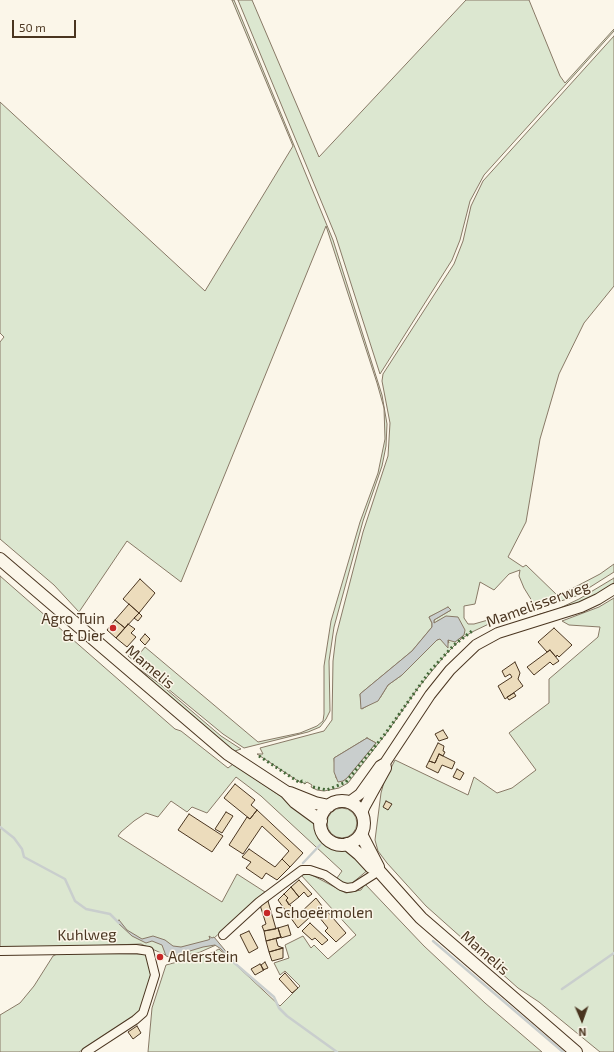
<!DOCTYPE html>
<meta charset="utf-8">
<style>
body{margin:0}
#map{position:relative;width:614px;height:1052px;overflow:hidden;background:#fbf6e9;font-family:"Exo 2",sans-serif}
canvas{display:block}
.north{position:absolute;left:562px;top:1000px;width:40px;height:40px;-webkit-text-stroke:3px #fbf6e9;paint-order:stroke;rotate:178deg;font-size:11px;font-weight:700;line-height:16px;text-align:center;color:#4a3520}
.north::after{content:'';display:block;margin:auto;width:14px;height:18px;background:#4a3520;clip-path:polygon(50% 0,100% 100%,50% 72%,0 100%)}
.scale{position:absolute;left:12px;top:20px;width:64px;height:18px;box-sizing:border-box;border:2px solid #4a3520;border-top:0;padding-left:5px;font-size:12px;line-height:14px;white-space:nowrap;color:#4a3520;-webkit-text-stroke:3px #fbf6e9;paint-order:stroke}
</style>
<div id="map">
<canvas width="614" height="1052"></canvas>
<div class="north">N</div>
<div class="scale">50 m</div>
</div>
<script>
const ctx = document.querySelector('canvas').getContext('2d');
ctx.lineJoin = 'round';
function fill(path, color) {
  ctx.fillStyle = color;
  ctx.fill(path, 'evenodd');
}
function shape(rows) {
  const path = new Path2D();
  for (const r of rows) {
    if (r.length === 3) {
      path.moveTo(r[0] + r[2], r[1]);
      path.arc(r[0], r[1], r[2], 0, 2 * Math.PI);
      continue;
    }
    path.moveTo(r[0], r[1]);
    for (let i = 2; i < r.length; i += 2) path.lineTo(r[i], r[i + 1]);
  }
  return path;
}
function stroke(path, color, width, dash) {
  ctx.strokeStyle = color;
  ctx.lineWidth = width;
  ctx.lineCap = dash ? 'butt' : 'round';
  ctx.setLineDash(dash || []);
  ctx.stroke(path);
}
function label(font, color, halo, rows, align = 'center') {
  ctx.font = font + ' "Exo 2",sans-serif';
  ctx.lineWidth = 3;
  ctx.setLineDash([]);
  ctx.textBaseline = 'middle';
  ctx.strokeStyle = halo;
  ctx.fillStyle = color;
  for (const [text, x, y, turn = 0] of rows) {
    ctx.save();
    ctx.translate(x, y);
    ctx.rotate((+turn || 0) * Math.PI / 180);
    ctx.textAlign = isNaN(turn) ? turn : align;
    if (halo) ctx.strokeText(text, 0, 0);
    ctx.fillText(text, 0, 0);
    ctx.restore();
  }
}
const green = shape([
 [232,0,234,0,246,29,333,240,382,395,387,424,386,446,382,466,363,521,334,627,329,661,330,711,326,719,320,727,308,732,244,748,223,734,128,656,131,652,137,657,145,647,258,742,300,733,317,726,323,721,324,714,324,666,331,621,360,522,378,473,385,439,384,408,377,383,326,226,181,582,127,541,79,612,54,585,0,539,0,342,4,337,0,333,0,102,205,291,293,146,232,0],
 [238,0,252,0,319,157,466,0,529,0,560,76,565,83,614,29,614,31,484,175,470,201,460,240,452,260,380,374,336,237,238,0],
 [614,36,614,286,584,323,559,374,540,439,526,522,508,557,523,567,526,565,558,596,600,574,614,564,614,572,576,596,537,609,524,588,519,576,520,570,509,574,494,590,480,582,475,604,464,606,464,618,468,624,474,624,495,618,495,621,472,632,461,639,446,654,418,688,388,731,348,783,339,788,324,791,317,790,311,787,312,785,307,782,305,784,302,782,301,783,257,754,263,754,260,748,324,731,332,720,333,661,336,636,363,532,388,456,390,423,382,381,383,374,454,264,463,241,471,206,483,181,614,36],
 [448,608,451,610,434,620,434,624,439,620,464,635,461,638,448,640,449,643,440,638,437,640,402,675,388,685,380,698,362,709,360,694,412,651,432,627,432,623,429,617,448,608],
 [367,738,376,743,347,778,343,781,336,778,334,758,367,738],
 [0,576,175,729,181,731,228,768,233,764,310,816,323,839,330,845,352,852,369,869,351,884,345,884,337,878,342,871,261,796,236,777,207,813,192,807,187,812,171,801,158,817,146,813,134,821,121,832,118,836,222,902,237,874,265,892,213,939,216,945,198,953,170,957,141,944,0,949,0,576],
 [614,578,614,583,588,600,538,618,537,615,558,609,579,599,614,578],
 [614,598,614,1052,600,1052,539,1002,518,988,426,906,387,863,378,851,375,840,381,793,384,782,395,760,468,795,474,777,497,793,512,788,536,770,509,733,549,703,549,679,598,637,600,627,569,625,562,621,599,607,614,598],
 [135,666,160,684,221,736,241,749,235,751,226,746,135,666],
 [342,823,15],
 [310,874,346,893,361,890,365,884,424,946,485,1003,542,1052,148,1052,152,1008,166,965,211,953,219,949,280,1006,300,986,285,971,280,975,274,963,289,958,285,945,303,936,311,948,314,945,328,959,356,935,301,875,310,874],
 [59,953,145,954,150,965,151,974,142,1008,138,1014,79,1052,0,1052,0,1015,20,1003,34,986,53,956,59,953]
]);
const water = shape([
 [448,607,451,610,434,620,434,623,446,616,458,617,465,630,464,635,455,642,448,640,448,648,440,639,437,640,402,675,388,685,378,701,361,709,360,694,412,651,432,627,432,623,429,617,448,607],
 [367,738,376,743,347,778,343,781,338,782,334,772,334,758,367,738],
 [119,920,127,930,142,939,153,936,165,940,173,946,181,947,208,940,210,939,209,936,212,938,214,937,234,961,232,963,221,949,215,945,203,947,170,957,166,956,162,945,152,941,146,943,132,936,117,922,119,920]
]);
const stream = shape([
 [0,827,14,838,22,849,24,857,65,879,75,901,86,909,110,914,119,923],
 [303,863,320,845],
 [433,941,563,1052],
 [231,960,274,997,279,1008,287,1016,337,1052],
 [562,989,614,953]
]);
const building = shape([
 [140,579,155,593,139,613,123,599,140,579],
 [129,604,139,613,125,628,115,620,129,604],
 [139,613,142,616,138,621,134,618,139,613],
 [115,620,125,628,116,638,107,630,115,620],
 [128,624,135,629,131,633,136,637,127,647,116,638,128,624],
 [554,628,572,645,559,657,557,655,556,657,550,650,547,652,538,642,554,628],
 [145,634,150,639,145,645,140,640,145,634],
 [550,650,559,661,553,665,550,662,534,675,527,667,550,650],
 [515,662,520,673,518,679,523,686,505,699,498,686,512,677,510,674,505,677,502,671,515,662],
 [514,693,516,696,509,700,507,697,514,693],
 [443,730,448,738,439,741,435,734,443,730],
 [438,743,444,746,443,751,445,752,443,756,439,754,435,763,429,761,438,743],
 [439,754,455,762,452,769,442,765,438,773,426,767,429,761,435,763,439,754],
 [457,769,464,773,460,780,453,777,457,769],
 [235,784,255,800,251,805,257,810,250,819,224,798,235,784],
 [386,801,392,804,388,810,383,807,386,801],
 [257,810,303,853,290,867,282,859,289,851,262,826,243,854,229,845,247,817,250,819,257,810],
 [226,812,233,816,222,833,215,829,226,812],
 [189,814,223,836,212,852,178,830,189,814],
 [249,849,275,867,282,859,290,867,277,880,266,873,262,879,246,868,251,862,242,857,249,849],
 [299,880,312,894,308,897,304,892,299,897,291,887,299,880],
 [291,887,299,897,289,905,286,900,288,898,284,894,291,887],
 [284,894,288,898,286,900,298,915,316,898,322,906,298,928,278,900,284,894],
 [268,901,276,929,264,931,262,926,266,924,260,905,268,901],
 [326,910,346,933,336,942,325,931,328,928,319,917,326,910],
 [310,923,328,940,322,945,315,938,312,940,302,931,310,923],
 [288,925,291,935,281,938,278,928,288,925],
 [278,928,281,937,266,941,264,931,278,928],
 [249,931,258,948,249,953,240,935,249,931],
 [281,937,276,939,278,946,283,948,269,952,266,941,281,937],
 [283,948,283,958,272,961,269,952,283,948],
 [265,962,268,968,263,970,261,965,265,962],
 [260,964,264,970,255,975,251,969,260,964],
 [285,973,298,988,292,993,279,979,285,973],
 [137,1026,141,1033,133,1039,128,1032,137,1026]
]);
const minor = shape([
 [223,935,259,902,302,870,310,870,325,875,341,886,347,888,354,887,379,871],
 [0,951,136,949,149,951,155,975,143,1013,135,1020,86,1052]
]);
const tertiary = shape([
 [349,802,360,794,380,766,385,763,430,695,450,670,476,645,498,633,581,607,598,599,614,589],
 [362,813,365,806,386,768,385,763]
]);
const primary = shape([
 [0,559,228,754,286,792,295,802,321,821],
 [290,793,315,803,329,806],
 [342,823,22],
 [361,834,378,867],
 [347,844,359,854,371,867,379,871,421,918,576,1052]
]);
const hedge = shape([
 [259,756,300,783,302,781,305,783],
 [313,787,327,790,346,782,385,734,430,671,454,645,472,631]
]);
const markers = [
 [113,628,4,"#c62828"],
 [267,913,4,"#c62828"],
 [160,957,4,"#c62828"]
];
const streetNames = [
 ["Mamelisserweg",538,604,-20],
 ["Mamelis",150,667,40],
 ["Kuhlweg",87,935,-1],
 ["Mamelis",485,953,41]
];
const poiNames = [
 ["Agro Tuin",105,619,"right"],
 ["& Dier",105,636,"right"],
 ["Schoeërmolen",275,913],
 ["Adlerstein",168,957]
];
fill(green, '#dce7d0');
stroke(green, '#887966', 1);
fill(water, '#c9cecd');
stroke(water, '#887966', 1);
stroke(stream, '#c9cecd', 2.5);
fill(building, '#ecdcbc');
stroke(building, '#4a3520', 1);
stroke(minor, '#4a3520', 10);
stroke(tertiary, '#4a3520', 12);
stroke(primary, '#4a3520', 14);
stroke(minor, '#fbf6e9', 8);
stroke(tertiary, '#fbf6e9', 10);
stroke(primary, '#fbf6e9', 12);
stroke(hedge, '#436837', 3, [2, 3]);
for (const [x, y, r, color] of markers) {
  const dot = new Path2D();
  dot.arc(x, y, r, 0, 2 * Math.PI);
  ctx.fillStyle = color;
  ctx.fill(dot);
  stroke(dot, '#fbf6e9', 1.5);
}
label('15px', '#4a3520', '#fbf6e9', streetNames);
label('15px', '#4a3520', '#fbf6e9', poiNames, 'left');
</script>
